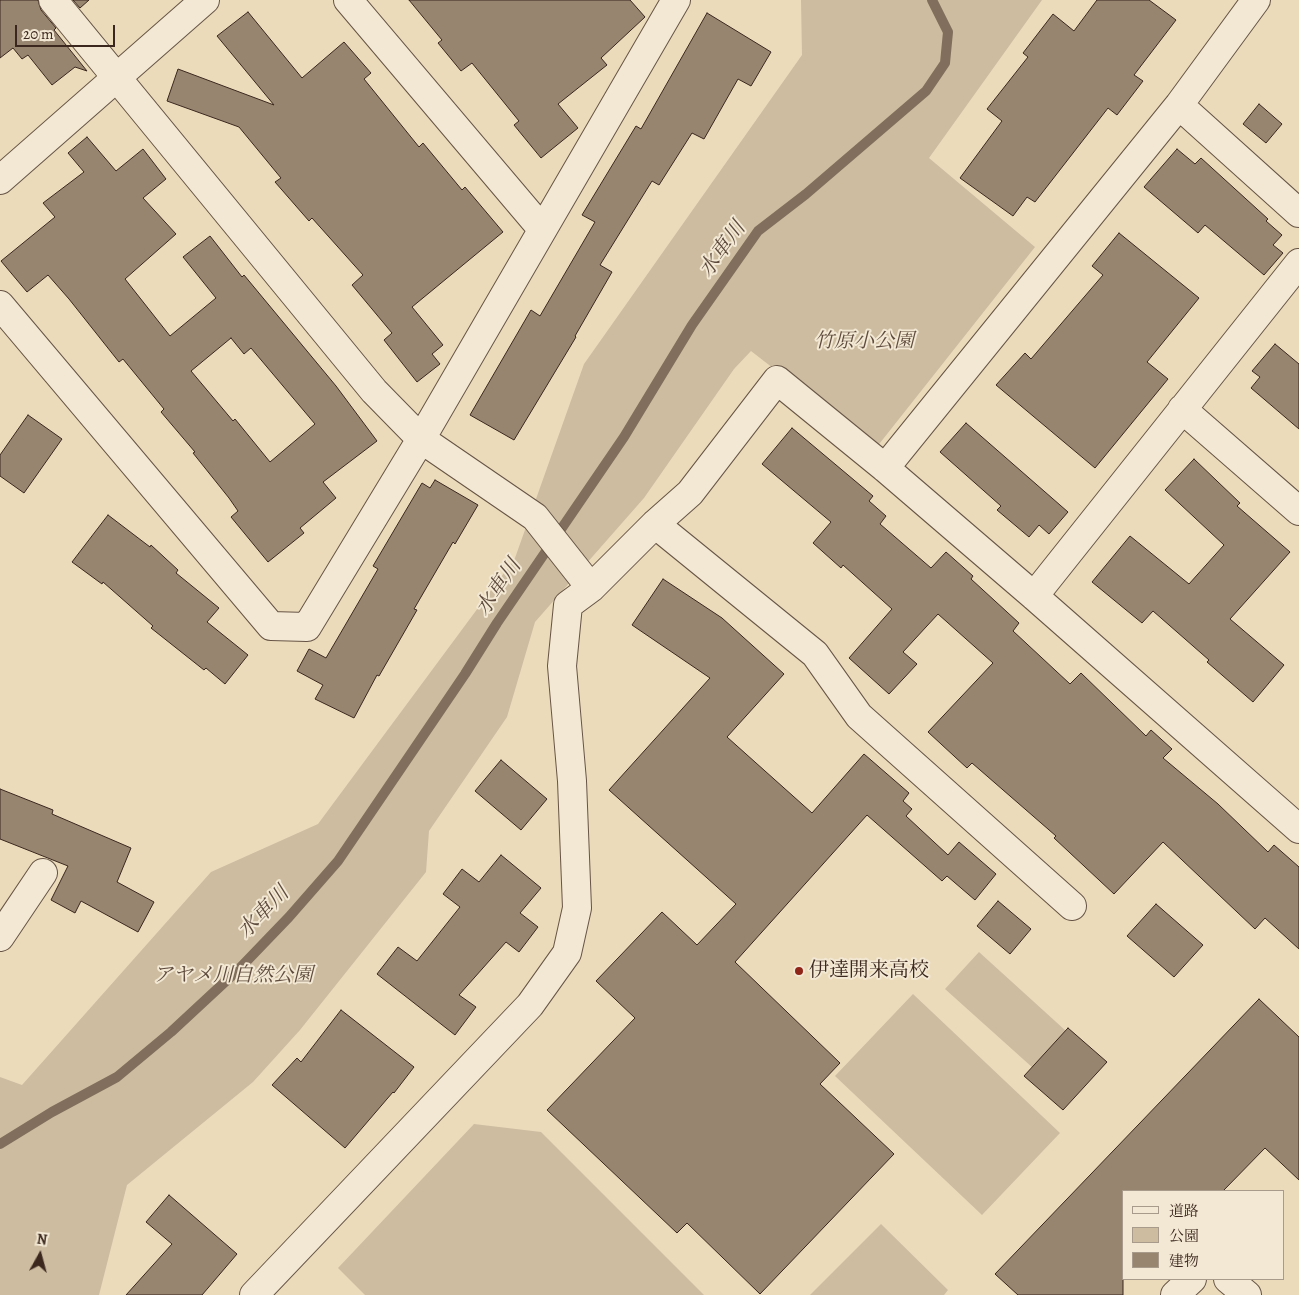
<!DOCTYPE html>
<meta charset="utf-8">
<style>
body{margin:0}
#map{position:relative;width:1299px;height:1295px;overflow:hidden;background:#ebdbbb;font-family:Alegreya,"Noto Serif JP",serif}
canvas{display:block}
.legend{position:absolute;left:1122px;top:1190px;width:162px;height:90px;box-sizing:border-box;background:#f2e8d3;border:1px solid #a99b8b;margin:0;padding:6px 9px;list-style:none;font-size:15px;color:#3b271e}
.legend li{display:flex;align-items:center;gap:10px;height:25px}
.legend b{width:25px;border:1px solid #a99b8b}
.north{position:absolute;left:15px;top:1230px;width:50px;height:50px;-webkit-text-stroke:4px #f2e8d3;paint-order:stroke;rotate:7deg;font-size:14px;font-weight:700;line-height:20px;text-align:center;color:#3b271e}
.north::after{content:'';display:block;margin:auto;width:18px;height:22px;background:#3b271e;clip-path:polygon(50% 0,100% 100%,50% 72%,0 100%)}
.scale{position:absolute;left:15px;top:25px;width:100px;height:22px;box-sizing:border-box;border:2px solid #3b271e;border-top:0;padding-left:6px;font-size:15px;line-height:18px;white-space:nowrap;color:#3b271e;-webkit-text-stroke:4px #f2e8d3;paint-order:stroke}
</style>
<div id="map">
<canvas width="1299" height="1295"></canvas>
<ul class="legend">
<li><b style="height:6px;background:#f2e8d3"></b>道路</li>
<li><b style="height:14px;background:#cdbca0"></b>公園</li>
<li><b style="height:14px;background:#978570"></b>建物</li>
</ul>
<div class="north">N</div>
<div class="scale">20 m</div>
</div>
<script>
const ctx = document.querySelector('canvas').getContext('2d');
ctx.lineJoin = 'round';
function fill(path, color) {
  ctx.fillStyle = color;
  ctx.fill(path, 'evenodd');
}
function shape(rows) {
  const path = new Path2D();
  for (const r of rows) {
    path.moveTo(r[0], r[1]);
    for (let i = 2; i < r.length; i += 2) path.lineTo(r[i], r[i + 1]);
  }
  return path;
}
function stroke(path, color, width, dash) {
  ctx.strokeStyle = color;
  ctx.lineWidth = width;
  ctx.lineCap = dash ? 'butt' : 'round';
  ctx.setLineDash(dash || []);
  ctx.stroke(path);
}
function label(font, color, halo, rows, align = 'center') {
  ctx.font = font + ' Alegreya,"Noto Serif JP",serif';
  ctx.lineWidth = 4;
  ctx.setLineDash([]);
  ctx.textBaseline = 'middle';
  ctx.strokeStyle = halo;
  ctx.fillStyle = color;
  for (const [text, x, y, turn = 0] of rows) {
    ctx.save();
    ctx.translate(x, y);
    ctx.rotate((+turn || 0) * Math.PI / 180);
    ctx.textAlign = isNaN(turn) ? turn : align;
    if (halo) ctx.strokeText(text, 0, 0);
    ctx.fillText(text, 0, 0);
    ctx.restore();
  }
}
const green = shape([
 [801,0,1042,0,929,158,1035,247,876,448,751,351,734,369,644,498,535,622,507,717,429,831,426,872,300,1030,253,1082,127,1185,99,1295,0,1295,0,1077,22,1085,211,872,318,824,515,558,584,364,802,55],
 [979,952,1066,1031,1033,1068,945,989],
 [913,994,1060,1133,982,1215,835,1076],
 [474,1124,541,1132,704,1295,365,1295,338,1268],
 [881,1224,948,1290,944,1295,810,1295]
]);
const stream = shape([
 [0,1144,52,1112,117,1077,171,1032,240,968,289,917,338,861,465,674,497,623,624,437,692,325,758,231,806,194,926,91,945,63,948,32,932,0]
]);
const building = shape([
 [0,0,38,0,41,10,56,28,54,30,87,71,75,67,52,85,28,55,22,59,13,48,0,58,0,0],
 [73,0,89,0,80,8,73,0],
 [409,0,630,0,645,17,601,58,607,65,558,104,578,128,541,158,514,125,519,121,472,63,461,71,438,43,442,40,409,0],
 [1097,0,1149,0,1176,20,1134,75,1143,81,1117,115,1108,108,1035,202,1027,197,1013,216,960,178,1002,121,987,109,1028,57,1023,53,1053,14,1074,31,1097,0],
 [248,12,302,78,344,42,371,73,364,79,419,147,423,143,462,190,465,187,503,232,412,307,443,345,432,354,440,364,417,382,384,340,392,333,352,285,363,275,312,218,309,221,275,182,281,178,239,127,167,101,178,69,274,105,217,36,248,12],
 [707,13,771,52,751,86,738,79,704,139,692,133,659,185,652,181,600,265,612,272,575,336,576,337,514,440,470,415,531,310,540,316,595,222,582,215,636,126,641,129,707,13],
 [1259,104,1282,124,1266,143,1243,124,1259,104],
 [87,137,116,171,143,149,166,179,143,198,176,234,125,279,170,336,216,298,183,257,210,236,242,277,244,275,336,386,377,441,323,482,336,498,300,528,304,533,268,562,231,517,238,511,229,498,193,453,195,452,161,412,164,409,123,359,119,362,69,299,48,275,27,292,1,261,55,217,43,203,84,172,68,153,87,137],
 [231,338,244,354,251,348,315,424,270,462,235,419,233,421,191,371,231,338],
 [1177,149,1195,164,1201,158,1268,219,1266,221,1282,235,1273,245,1283,253,1264,275,1205,225,1198,233,1144,187,1177,149],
 [1119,233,1199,298,1147,362,1168,379,1095,468,996,385,1025,353,1031,359,1103,275,1092,266,1119,233],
 [1275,344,1299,364,1299,429,1251,388,1260,377,1252,371,1275,344],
 [28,415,62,439,24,493,0,476,0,455,28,415],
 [966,423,1068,512,1049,534,1039,525,1029,537,997,510,1001,506,940,452,966,423],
 [792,428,873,496,869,501,886,516,880,524,931,568,946,552,973,576,971,579,1019,623,1013,631,1070,684,1081,673,1146,736,1151,730,1172,749,1163,758,1218,804,1268,852,1274,845,1299,867,1299,949,1265,918,1255,929,1163,842,1114,894,1054,838,1056,836,972,763,967,768,928,732,993,663,938,614,903,652,917,664,889,694,849,658,892,609,843,565,841,568,813,543,831,522,762,464,792,428],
 [1194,459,1240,503,1237,506,1290,552,1230,619,1284,665,1253,702,1207,662,1209,660,1153,611,1142,623,1092,582,1130,536,1189,584,1224,545,1165,490,1194,459],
 [435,480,478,505,455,544,453,542,414,609,417,610,379,676,377,675,354,718,315,699,323,685,297,671,309,649,326,658,378,569,373,566,422,483,430,488,435,480],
 [108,515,150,547,151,545,178,570,176,573,219,608,207,622,248,655,225,684,206,668,204,670,151,628,153,626,103,582,102,584,72,562,108,515],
 [663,579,722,618,784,674,727,737,812,813,864,754,909,793,903,801,912,809,906,816,948,855,959,842,996,874,975,900,947,876,942,881,867,815,735,962,840,1063,820,1084,894,1154,760,1294,687,1223,677,1233,547,1110,635,1018,596,981,662,912,697,945,736,904,609,790,710,678,632,625,663,579],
 [501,760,547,799,521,830,475,791,501,760],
 [0,789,53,810,52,814,131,848,117,882,154,902,138,932,81,901,75,913,51,900,68,866,0,839,0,789],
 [501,855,541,888,520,913,538,927,519,952,506,942,459,995,476,1007,455,1035,377,974,398,947,417,961,460,907,443,894,462,869,479,882,501,855],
 [998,901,1031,929,1010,954,977,926,998,901],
 [1156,904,1203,945,1174,977,1127,936,1156,904],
 [1259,999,1299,1037,1299,1180,1265,1148,1223,1191,1123,1191,1123,1295,1018,1295,995,1274,1259,999],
 [341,1010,414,1067,394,1093,393,1092,345,1148,272,1085,297,1058,301,1062,341,1010],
 [1068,1028,1107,1062,1063,1110,1024,1076,1068,1028],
 [169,1195,237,1254,202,1295,126,1295,172,1244,146,1222,169,1195]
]);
const minor = shape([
 [53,0,374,391,421,439,535,517,591,588],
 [348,0,542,229],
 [1179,105,1299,213],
 [0,180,205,0],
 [0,305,271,626,307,627,421,439,676,0],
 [1182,409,1299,511],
 [885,468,1179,105,1256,0],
 [655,524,815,654,859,716,1072,906],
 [1034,596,1299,263],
 [0,937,43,873],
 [1228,1279,1247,1295],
 [254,1295,530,1005,567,953,577,908,572,781,562,666,568,605,591,588,655,524,690,493,777,380,885,468,1034,596,1299,829],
 [1175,1295,1192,1279]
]);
const markers = [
 [799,971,5,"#8f2418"]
];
const parkNames = [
 ["竹原小公園",864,342],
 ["アヤメ川自然公園",233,976]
];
const poiNames = [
 ["伊達開来高校",809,971]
];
const waterNames = [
 ["水車川",723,250,-54],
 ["水車川",499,588,-56],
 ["水車川",264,913,-46]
];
fill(green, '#cdbca0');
stroke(stream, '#816e5c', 10);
fill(building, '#978570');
stroke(building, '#3b271e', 1);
stroke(minor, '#675445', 30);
stroke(minor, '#f2e8d3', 28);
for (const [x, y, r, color] of markers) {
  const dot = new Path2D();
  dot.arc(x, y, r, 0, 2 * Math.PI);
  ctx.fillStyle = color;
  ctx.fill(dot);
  stroke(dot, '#f2e8d3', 2);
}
label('italic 20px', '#604c3e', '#f2e8d3', parkNames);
label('20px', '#3b271e', '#f2e8d3', poiNames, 'left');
label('italic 21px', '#5e4b3d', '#f2e8d3', waterNames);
</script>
